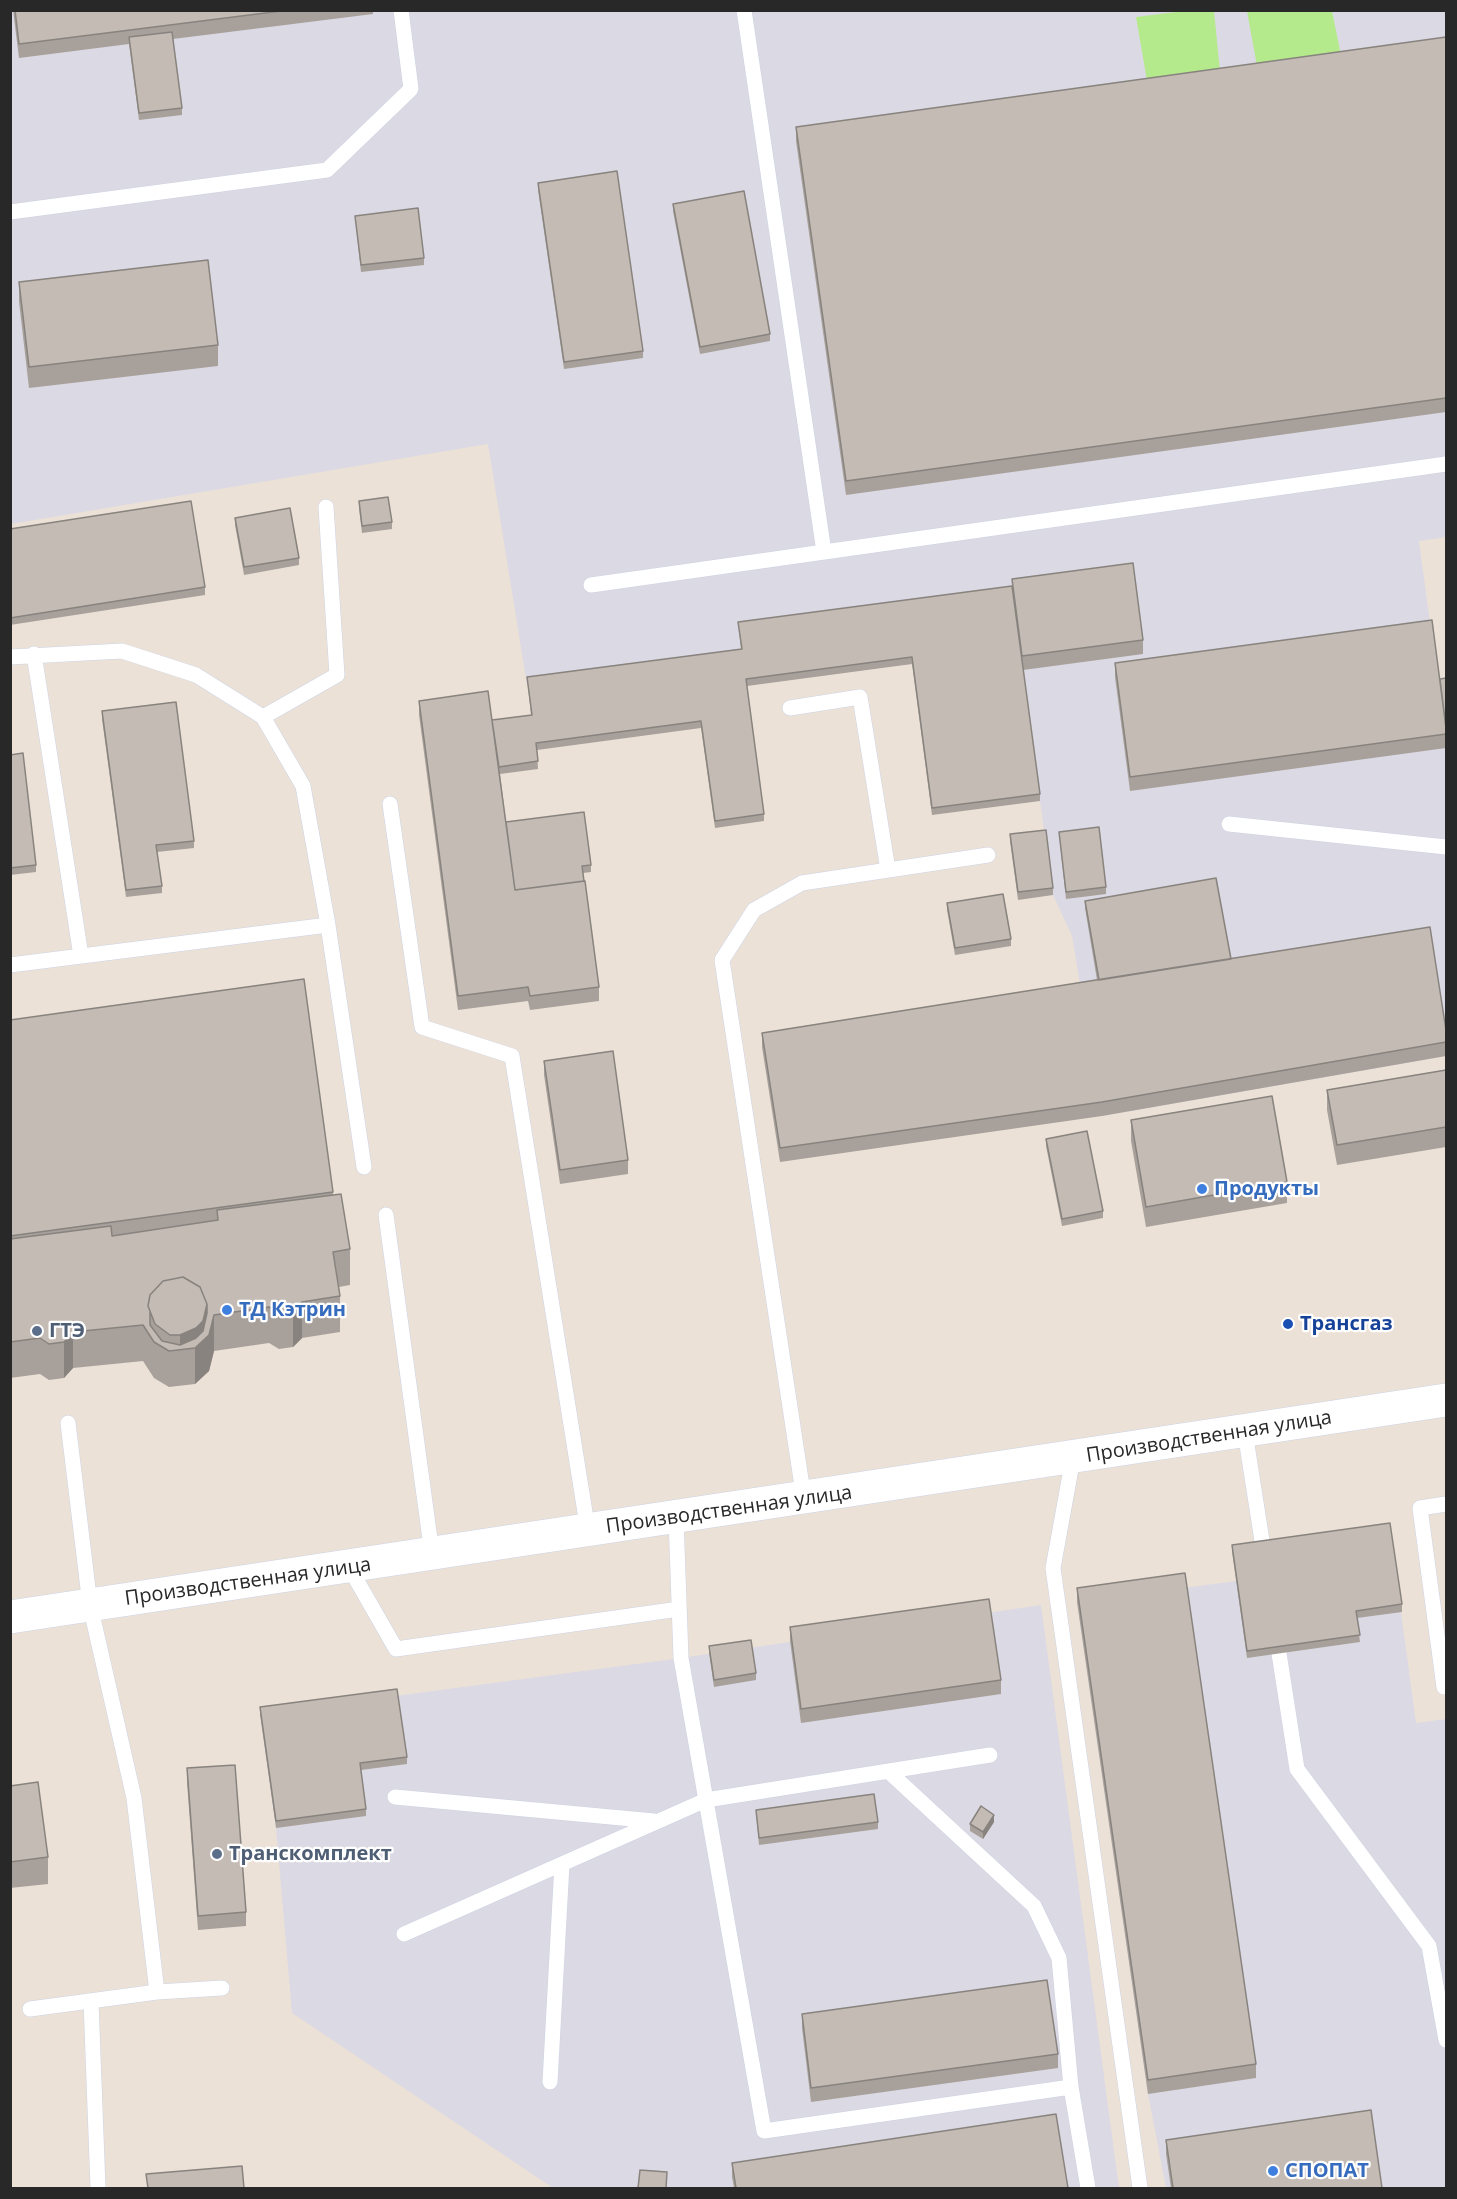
<!DOCTYPE html>
<meta charset="utf-8">
<style>
body{margin:0}
#map{position:relative;width:1457px;height:2199px;overflow:hidden;background:#ece1d7;font-family:"Open Sans",sans-serif}
canvas{display:block}
.frame{position:absolute;inset:0;border:12px solid #282828;pointer-events:none}
</style>
<div id="map">
<canvas width="1457" height="2199"></canvas>
<div class="frame"></div>
</div>
<script>
const ctx = document.querySelector('canvas').getContext('2d');
ctx.lineJoin = 'round';
function fill(path, color) {
  ctx.fillStyle = color;
  ctx.fill(path, 'evenodd');
}
function shape(rows) {
  const path = new Path2D();
  for (const r of rows) {
    path.moveTo(r[0], r[1]);
    for (let i = 2; i < r.length; i += 2) path.lineTo(r[i], r[i + 1]);
  }
  return path;
}
function stroke(path, color, width, dash) {
  ctx.strokeStyle = color;
  ctx.lineWidth = width;
  ctx.lineCap = dash ? 'butt' : 'round';
  ctx.setLineDash(dash || []);
  ctx.stroke(path);
}
function label(font, color, halo, rows, align = 'center') {
  ctx.font = font + ' "Open Sans",sans-serif';
  ctx.lineWidth = 4.5;
  ctx.setLineDash([]);
  ctx.textBaseline = 'middle';
  ctx.strokeStyle = halo;
  ctx.fillStyle = color;
  for (const [text, x, y, turn = 0] of rows) {
    ctx.save();
    ctx.translate(x, y);
    ctx.rotate((+turn || 0) * Math.PI / 180);
    ctx.textAlign = isNaN(turn) ? turn : align;
    if (halo) ctx.strokeText(text, 0, 0);
    ctx.fillText(text, 0, 0);
    ctx.restore();
  }
}
const industrial = shape([
 [10,11,1446,11,1446,537,1419,541,1446,742,1446,1056,1102,1116,1072,936,1053,895,1022,670,742,656,527,685,488,444,11,524],
 [1390,1530,1416,1723,1446,1719,1446,2188,1166,2188,1148,2094,1077,1602,1236,1581],
 [1041,1605,1119,2188,553,2188,292,2013,276,1828,260,1714,681,1658]
]);
const green = shape([
 [1184,11,1214,11,1221,82,1149,92,1136,17],
 [1247,11,1332,11,1343,65,1259,77]
]);
const lane = shape([
 [744,10,824,552],
 [10,212,327,170,411,89,401,10],
 [591,585,1446,464],
 [34,654,81,956],
 [10,657,122,651,196,675,263,717,303,786,328,925,364,1167],
 [790,708,860,697,888,870],
 [263,717,337,675,326,507],
 [390,804,422,1027,512,1056,588,1531],
 [1229,824,1446,847],
 [10,965,328,925],
 [386,1215,432,1554],
 [68,1423,90,1605,134,1798,157,1992],
 [1245,1432,1265,1560],
 [1073,1458,1053,1568,1140,2188],
 [804,1499,722,960,754,910,802,883,988,855],
 [1446,1504,1420,1508,1444,1687,1446,1687],
 [676,1518,681,1658,764,2131,1071,2087],
 [349,1567,396,1649,679,1609],
 [1276,1634,1297,1769,1429,1946,1446,2040],
 [888,1771,1034,1906,1059,1958,1071,2087,1088,2188],
 [395,1797,654,1821],
 [404,1934,706,1800,990,1755],
 [91,2001,98,2188],
 [30,2009,157,1992,222,1988],
 [550,2082,562,1864]
]);
const secondary = shape([
 [10,1617,1446,1400]
]);
const wall = shape([
 [13,10,373,10,373,14,173,39,182,108,182,115,139,120,129,44,19,58],
 [1446,37,1446,412,846,495,796,141,796,127],
 [538,183,643,351,643,358,564,369,538,190],
 [673,204,770,334,770,341,700,354,673,211],
 [355,216,424,258,424,265,361,272],
 [19,282,218,345,218,366,29,388,19,302],
 [359,501,392,522,392,529,362,533,359,508],
 [235,518,299,558,299,565,244,575,235,525],
 [10,529,205,587,205,595,10,625],
 [1012,579,1143,640,1143,654,1023,670,1040,794,1040,801,932,815,912,664,747,686,764,814,764,821,715,828,701,728,537,750,538,769,500,774,506,822,591,865,591,872,583,873,599,987,599,1001,530,1010,528,1001,458,1010,419,715,419,701,492,720,531,715,527,677,741,649,738,622,1012,586],
 [1115,663,1440,679,1446,678,1446,748,1130,791,1115,677],
 [102,711,194,841,194,848,157,852,162,886,162,893,126,897,102,719],
 [10,755,36,865,36,872,10,875],
 [1059,832,1106,887,1106,894,1066,899],
 [1010,834,1053,888,1053,895,1018,900,1010,841],
 [1085,901,1231,959,1446,1030,1446,1056,1102,1116,780,1162,762,1047,762,1033,1097,980,1085,908],
 [947,903,1011,939,1011,946,955,955,947,910],
 [10,1020,333,1192,333,1195,350,1249,350,1285,339,1287,340,1296,340,1332,302,1338,293,1347,279,1349,269,1343,214,1351,209,1371,195,1384,169,1387,154,1378,143,1361,73,1368,64,1378,49,1380,40,1374,10,1378],
 [544,1061,628,1160,628,1174,560,1184,544,1075],
 [1446,1070,1446,1147,1337,1165,1327,1110,1327,1090],
 [1131,1120,1287,1182,1287,1203,1146,1227,1131,1141],
 [1046,1139,1103,1211,1103,1218,1062,1226,1046,1146],
 [1232,1545,1402,1604,1402,1612,1357,1618,1360,1642,1247,1658,1232,1552],
 [1077,1588,1256,2064,1256,2078,1148,2094,1077,1602],
 [790,1627,1001,1680,1001,1694,801,1723,790,1641],
 [709,1646,756,1673,756,1680,714,1687,709,1653],
 [260,1707,407,1757,407,1764,361,1770,366,1809,366,1816,276,1828,260,1714],
 [187,1768,246,1912,246,1926,198,1930,187,1782],
 [10,1786,48,1857,48,1884,10,1888],
 [756,1810,878,1822,878,1829,759,1845],
 [994,1822,983,1839,970,1831,970,1824],
 [802,2014,1058,2054,1058,2068,811,2102,802,2028],
 [1166,2140,1382,2188,1171,2188,1166,2154],
 [732,2163,1068,2188,734,2188,732,2177]
]);
const shadedWall = shape([
 [302,1302,302,1338,293,1347,293,1311],
 [207,1304,214,1315,214,1351,209,1371,195,1384,195,1348,180,1349,180,1335],
 [73,1332,73,1368,64,1378,64,1342],
 [994,1815,994,1822,983,1839,983,1832]
]);
const building = shape([
 [15,10,289,10,19,44,15,10],
 [172,32,182,108,139,113,129,37,172,32],
 [1446,37,1446,398,846,481,796,127,1446,37],
 [617,171,643,351,564,362,538,183,617,171],
 [744,191,770,334,700,347,673,204,744,191],
 [418,208,424,258,361,265,355,216,418,208],
 [208,260,218,345,29,367,19,282,208,260],
 [388,497,392,522,362,526,359,501,388,497],
 [191,501,205,587,10,618,10,529,191,501],
 [290,508,299,558,244,567,235,518,290,508],
 [1133,563,1143,640,1022,656,1012,579,1133,563],
 [1012,586,1040,794,932,808,912,657,746,679,764,814,715,821,701,721,536,743,538,761,499,767,492,720,532,715,527,677,742,649,738,622,1012,586],
 [1432,620,1446,728,1446,734,1130,777,1115,663,1432,620],
 [1446,678,1446,728,1440,679,1446,678],
 [488,691,515,890,585,881,599,987,530,996,528,987,458,996,419,701,488,691],
 [176,702,194,841,156,845,162,886,126,890,102,711,176,702],
 [23,753,36,865,10,868,10,755,23,753],
 [584,812,591,865,582,866,584,881,515,890,506,822,584,812],
 [1099,827,1106,887,1066,892,1059,832,1099,827],
 [1046,830,1053,888,1018,892,1010,834,1046,830],
 [1216,878,1231,959,1099,980,1085,901,1216,878],
 [1003,894,1011,939,955,948,947,903,1003,894],
 [1430,927,1446,1030,1446,1042,1102,1102,780,1148,762,1033,1430,927],
 [304,979,333,1192,10,1236,10,1020,304,979],
 [613,1051,628,1160,560,1170,544,1061,613,1051],
 [1446,1070,1446,1127,1337,1145,1327,1090,1446,1070],
 [1272,1096,1287,1182,1146,1207,1131,1120,1272,1096],
 [1087,1131,1103,1211,1062,1219,1046,1139,1087,1131],
 [341,1194,350,1249,333,1252,340,1296,302,1302,293,1311,279,1313,269,1307,214,1315,209,1335,195,1348,169,1351,154,1342,143,1325,73,1332,64,1342,49,1344,40,1338,10,1342,10,1239,111,1226,112,1236,218,1220,217,1210,341,1194],
 [183,1277,200,1287,207,1304,207,1313,203,1331,196,1338,180,1345,162,1341,150,1325,150,1311,148,1306,150,1295,163,1281,183,1277],
 [183,1277,200,1287,207,1304,203,1321,196,1328,180,1335,170,1335,155,1324,148,1306,150,1295,163,1281,183,1277],
 [1390,1523,1402,1604,1356,1611,1360,1635,1247,1651,1232,1545,1390,1523],
 [1185,1573,1256,2064,1148,2080,1077,1588,1185,1573],
 [989,1599,1001,1680,801,1709,790,1627,989,1599],
 [751,1640,756,1673,714,1680,709,1646,751,1640],
 [397,1689,407,1757,360,1763,366,1809,276,1821,260,1707,397,1689],
 [235,1765,246,1912,198,1916,187,1768,235,1765],
 [38,1782,48,1857,10,1862,10,1786,38,1782],
 [874,1794,878,1822,759,1838,756,1810,874,1794],
 [981,1806,994,1815,983,1832,970,1824,981,1806],
 [1047,1980,1058,2054,811,2088,802,2014,1047,1980],
 [1371,2110,1382,2188,1173,2188,1166,2140,1371,2110],
 [1056,2114,1068,2188,736,2188,732,2163,1056,2114],
 [242,2166,244,2188,148,2188,146,2174,242,2166],
 [640,2170,667,2172,666,2188,638,2188,640,2170]
]);
const markers = [
 [1202,1189,6,"#3f7fe0"],
 [227,1310,6,"#3f7fe0"],
 [1288,1324,6,"#1a4fb4"],
 [37,1331,6,"#5c6f8a"],
 [217,1854,6,"#5c6f8a"],
 [1273,2171,6,"#3f7fe0"]
];
const shopNames = [
 ["Продукты",1214,1189],
 ["ТД Кэтрин",239,1310],
 ["СПОПАТ",1285,2171]
];
const transitNames = [
 ["Трансгаз",1300,1324]
];
const serviceNames = [
 ["ГТЭ",49,1331],
 ["Транскомплект",229,1854]
];
const streetNames = [
 ["Производственная улица",1209,1437,-9],
 ["Производственная улица",729,1510,-8],
 ["Производственная улица",248,1582,-8]
];
fill(industrial, '#dbd9e3');
fill(green, '#b4ea8c');
stroke(lane, '#ccd3e3', 16);
stroke(secondary, '#ccd3e3', 34);
stroke(lane, '#fff', 15);
stroke(secondary, '#fff', 33);
fill(wall, '#a8a19b');
fill(shadedWall, '#88837e');
fill(building, '#c3bbb4');
stroke(building, '#88837e', 1.5);
for (const [x, y, r, color] of markers) {
  const dot = new Path2D();
  dot.arc(x, y, r, 0, 2 * Math.PI);
  ctx.fillStyle = color;
  ctx.fill(dot);
  stroke(dot, '#fff', 2);
}
label('bold 20px', '#366cbe', '#fff', shopNames, 'left');
label('bold 20px', '#164399', '#fff', transitNames, 'left');
label('bold 20px', '#4e5e75', '#fff', serviceNames, 'left');
label('20px', '#282828', '#fff', streetNames);
</script>
